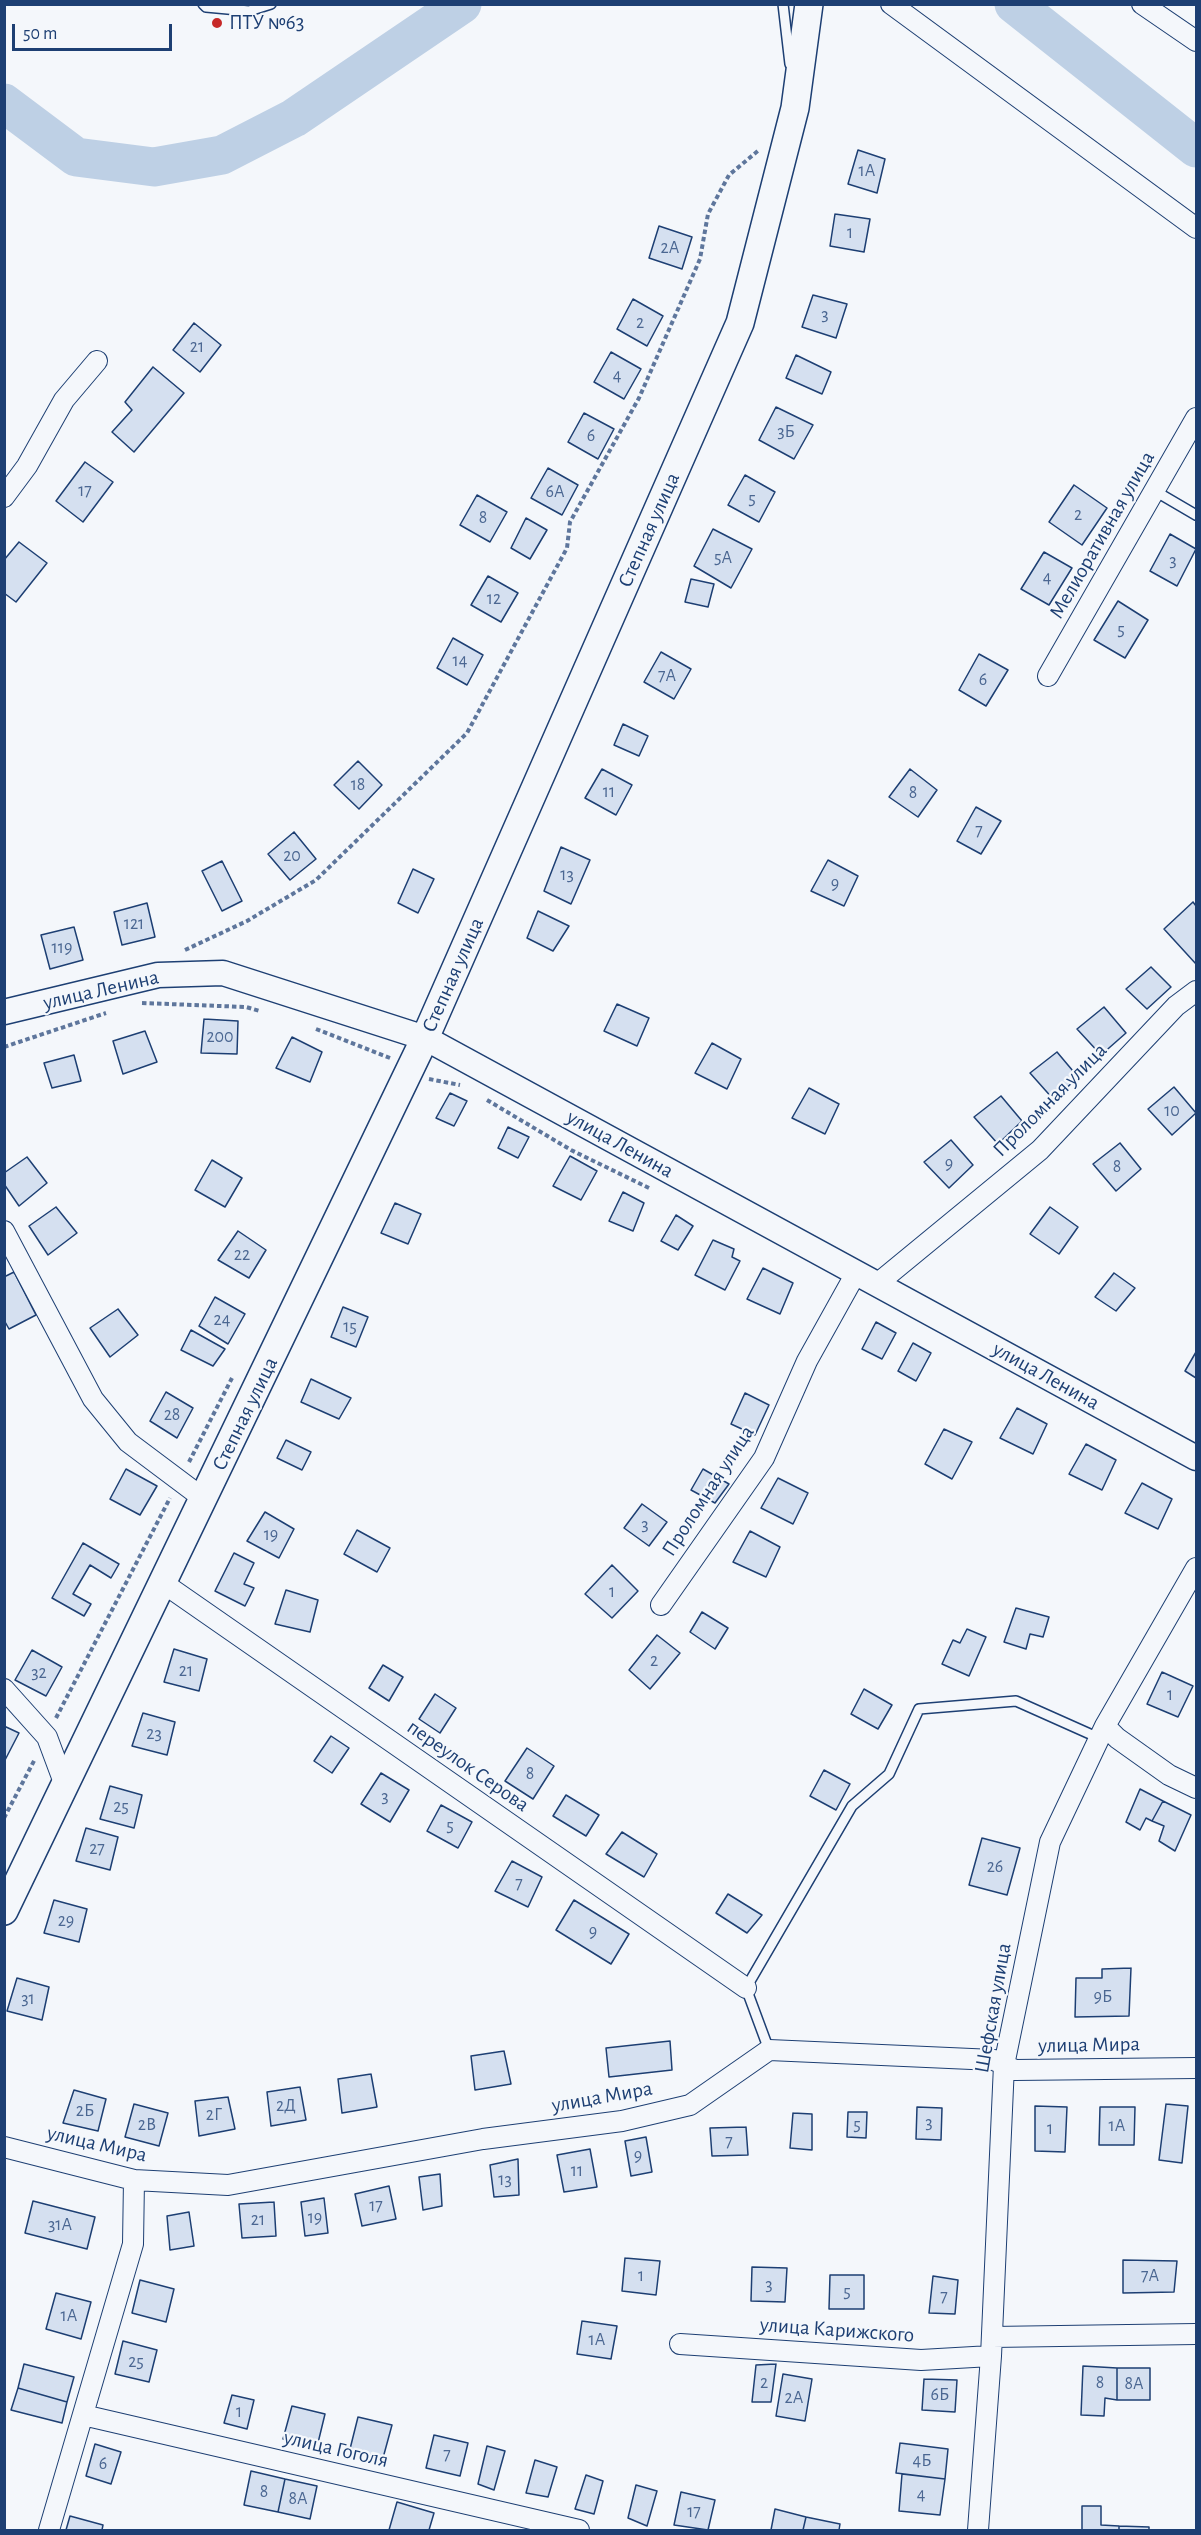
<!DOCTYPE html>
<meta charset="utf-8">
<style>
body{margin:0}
#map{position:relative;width:1201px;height:2535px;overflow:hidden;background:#f4f7fb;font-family:"Alegreya Sans",sans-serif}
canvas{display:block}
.frame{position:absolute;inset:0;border:6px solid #1d3f73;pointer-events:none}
.scale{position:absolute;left:12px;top:24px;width:160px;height:27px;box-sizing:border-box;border:3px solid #1d3f73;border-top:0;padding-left:8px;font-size:18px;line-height:21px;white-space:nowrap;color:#1d3f73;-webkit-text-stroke:4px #f4f7fb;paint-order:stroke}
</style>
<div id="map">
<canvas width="1201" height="2535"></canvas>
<div class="frame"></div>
<div class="scale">50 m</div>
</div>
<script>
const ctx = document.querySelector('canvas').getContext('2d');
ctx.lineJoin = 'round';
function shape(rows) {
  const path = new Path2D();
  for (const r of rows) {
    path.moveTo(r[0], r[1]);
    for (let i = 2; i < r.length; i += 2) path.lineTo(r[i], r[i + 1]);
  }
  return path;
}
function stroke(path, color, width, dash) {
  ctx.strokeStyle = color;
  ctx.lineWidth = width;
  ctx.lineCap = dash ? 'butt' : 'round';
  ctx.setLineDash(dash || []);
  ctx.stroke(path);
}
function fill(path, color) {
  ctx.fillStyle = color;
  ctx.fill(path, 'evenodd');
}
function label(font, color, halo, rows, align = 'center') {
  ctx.font = font + ' "Alegreya Sans",sans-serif';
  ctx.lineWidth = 4.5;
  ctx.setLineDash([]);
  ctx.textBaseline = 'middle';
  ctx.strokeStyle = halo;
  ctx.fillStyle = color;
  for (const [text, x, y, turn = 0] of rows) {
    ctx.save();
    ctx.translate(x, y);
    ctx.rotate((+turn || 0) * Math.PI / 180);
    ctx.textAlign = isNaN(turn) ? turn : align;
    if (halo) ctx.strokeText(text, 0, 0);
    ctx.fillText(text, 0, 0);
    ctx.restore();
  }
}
const river = shape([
 [1014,4,1196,148],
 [4,103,76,157,154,167,222,155,294,118,462,4]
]);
const building = shape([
 [858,150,885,159,877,193,848,184,858,150],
 [835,214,870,219,864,252,830,246,835,214],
 [659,226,692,237,682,269,649,258,659,226],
 [813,295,847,304,836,338,802,327,813,295],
 [633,299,663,316,647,346,617,329,633,299],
 [194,323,221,345,200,372,173,350,194,323],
 [611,352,641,369,624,399,594,382,611,352],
 [796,355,831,372,822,394,786,378,796,355],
 [153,367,184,393,134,452,112,432,132,410,125,402,153,367],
 [776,407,813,425,794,459,759,440,776,407],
 [584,413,614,429,598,459,568,442,584,413],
 [85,462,113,482,83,522,56,501,85,462],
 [548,468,578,485,562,515,531,498,548,468],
 [745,475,775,492,759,522,728,505,745,475],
 [1074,485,1107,508,1082,545,1049,522,1074,485],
 [477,495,507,512,490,542,460,525,477,495],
 [526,518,547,530,530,559,511,548,526,518],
 [713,529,752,549,731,588,694,566,713,529],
 [1170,534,1196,549,1177,586,1150,571,1170,534],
 [19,542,47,563,16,602,4,593,4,560,19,542],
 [1044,552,1072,568,1049,605,1021,589,1044,552],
 [488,576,518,593,501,622,471,605,488,576],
 [691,579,714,584,708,607,685,602,691,579],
 [1118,601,1148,620,1125,658,1094,640,1118,601],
 [453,638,483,655,467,685,437,668,453,638],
 [661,652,691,669,674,699,644,682,661,652],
 [979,654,1008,670,986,706,959,690,979,654],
 [623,724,648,736,639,756,614,745,623,724],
 [358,761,382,785,359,809,334,785,358,761],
 [602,769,632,785,616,815,585,798,602,769],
 [910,769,937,790,918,817,889,797,910,769],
 [976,807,1001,821,981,854,957,841,976,807],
 [294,832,316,859,290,880,268,854,294,832],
 [561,847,590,860,571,904,544,891,561,847],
 [828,860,858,876,844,906,811,891,828,860],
 [222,861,242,901,222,911,202,871,222,861],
 [413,869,434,879,418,913,398,903,413,869],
 [1193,902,1196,906,1196,964,1164,929,1193,902],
 [147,903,155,937,122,945,114,912,147,903],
 [538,911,569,926,553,951,527,938,538,911],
 [74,927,83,960,50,969,41,935,74,927],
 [1151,967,1171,987,1147,1009,1126,989,1151,967],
 [617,1004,649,1018,637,1046,604,1031,617,1004],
 [1104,1007,1126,1033,1101,1055,1077,1029,1104,1007],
 [204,1019,238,1021,237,1054,201,1053,204,1019],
 [145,1031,157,1062,123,1074,113,1041,145,1031],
 [292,1037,322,1052,310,1082,276,1068,292,1037],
 [712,1043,741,1059,727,1089,695,1073,712,1043],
 [1057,1052,1078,1077,1054,1100,1030,1073,1057,1052],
 [74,1055,81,1081,52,1088,44,1063,74,1055],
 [1174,1087,1196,1113,1172,1135,1148,1109,1174,1087],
 [809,1088,839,1104,825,1134,792,1118,809,1088],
 [450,1093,467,1101,454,1126,436,1118,450,1093],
 [1001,1096,1022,1121,998,1144,974,1117,1001,1096],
 [508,1127,529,1137,518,1158,498,1148,508,1127],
 [951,1140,973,1165,949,1188,924,1162,951,1140],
 [1120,1143,1141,1169,1116,1191,1093,1164,1120,1143],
 [570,1156,597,1171,581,1200,553,1186,570,1156],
 [27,1157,47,1183,19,1206,4,1184,4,1173,27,1157],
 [212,1160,242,1178,225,1207,195,1190,212,1160],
 [623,1192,644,1203,633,1231,609,1221,623,1192],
 [395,1203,421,1214,408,1244,381,1233,395,1203],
 [56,1207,77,1233,48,1255,29,1226,56,1207],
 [1050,1207,1078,1227,1059,1254,1030,1234,1050,1207],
 [676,1215,693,1226,678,1250,661,1241,676,1215],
 [238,1231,266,1250,249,1278,218,1260,238,1231],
 [713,1240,734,1249,732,1257,740,1261,725,1290,695,1275,713,1240],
 [763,1268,793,1283,780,1314,747,1299,763,1268],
 [14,1272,36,1315,9,1329,4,1320,4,1277,14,1272],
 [1114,1273,1135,1288,1116,1311,1095,1297,1114,1273],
 [215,1297,245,1314,228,1344,199,1326,215,1297],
 [343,1307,368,1317,356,1347,331,1337,343,1307],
 [118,1309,138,1335,110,1357,90,1328,118,1309],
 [876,1322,896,1333,882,1359,862,1349,876,1322],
 [191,1330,225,1349,213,1366,181,1350,191,1330],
 [913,1343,931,1353,916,1381,898,1371,913,1343],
 [1196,1352,1196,1378,1185,1371,1196,1352],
 [311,1379,351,1398,339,1419,301,1402,311,1379],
 [166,1392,193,1408,177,1438,150,1421,166,1392],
 [745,1393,769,1405,755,1435,731,1424,745,1393],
 [1017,1408,1047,1424,1033,1454,1000,1438,1017,1408],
 [944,1429,972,1442,952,1479,925,1464,944,1429],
 [286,1440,311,1452,302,1470,277,1458,286,1440],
 [1086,1444,1116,1460,1102,1490,1069,1474,1086,1444],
 [126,1469,157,1486,140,1515,110,1499,126,1469],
 [703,1469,729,1484,715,1503,691,1490,703,1469],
 [778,1478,808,1493,793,1524,761,1508,778,1478],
 [1142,1483,1172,1499,1158,1529,1125,1513,1142,1483],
 [642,1504,667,1522,649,1546,624,1528,642,1504],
 [265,1512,294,1529,279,1558,247,1541,265,1512],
 [357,1530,390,1548,377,1572,344,1554,357,1530],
 [750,1531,780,1547,766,1577,733,1562,750,1531],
 [83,1543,119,1564,111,1578,90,1565,73,1594,91,1604,84,1616,52,1598,83,1543],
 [234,1553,254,1563,244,1584,254,1588,245,1606,215,1591,234,1553],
 [612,1565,638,1591,612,1618,585,1594,612,1565],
 [286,1590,318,1600,310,1632,275,1624,286,1590],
 [1016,1608,1049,1617,1043,1637,1030,1634,1026,1649,1004,1642,1016,1608],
 [702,1612,728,1628,715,1649,690,1632,702,1612],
 [967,1629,986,1637,969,1676,942,1664,953,1640,960,1643,967,1629],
 [657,1635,680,1653,650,1689,629,1670,657,1635],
 [174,1649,207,1659,199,1691,164,1682,174,1649],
 [32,1650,62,1667,46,1696,15,1680,32,1650],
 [383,1665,403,1677,389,1701,369,1688,383,1665],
 [1162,1672,1193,1686,1178,1717,1147,1704,1162,1672],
 [864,1689,892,1705,878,1729,851,1714,864,1689],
 [435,1694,456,1708,440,1733,419,1719,435,1694],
 [143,1713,175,1722,167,1755,132,1746,143,1713],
 [4,1726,19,1733,4,1762,4,1726],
 [331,1736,349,1748,332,1773,314,1761,331,1736],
 [527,1748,554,1766,533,1799,505,1781,527,1748],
 [824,1770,850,1784,836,1810,810,1796,824,1770],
 [381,1773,409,1790,390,1822,361,1804,381,1773],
 [110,1786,142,1795,134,1828,100,1819,110,1786],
 [1140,1789,1163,1801,1152,1821,1146,1818,1140,1830,1126,1822,1140,1789],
 [566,1795,599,1815,586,1836,553,1816,566,1795],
 [1163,1801,1191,1815,1175,1851,1159,1841,1164,1826,1152,1821,1163,1801],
 [441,1805,472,1822,458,1848,427,1831,441,1805],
 [86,1828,118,1837,110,1870,76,1861,86,1828],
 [622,1832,657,1854,644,1877,606,1854,622,1832],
 [982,1838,1020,1848,1007,1895,969,1885,982,1838],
 [512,1861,542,1877,528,1907,495,1891,512,1861],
 [728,1894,762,1915,747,1933,716,1913,728,1894],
 [54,1900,87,1909,79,1942,44,1933,54,1900],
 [574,1900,629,1934,611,1964,556,1930,574,1900],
 [1131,1968,1129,2016,1075,2017,1076,1978,1102,1978,1102,1969,1131,1968],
 [17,1978,49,1987,42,2020,7,2011,17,1978],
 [670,2041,672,2070,609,2077,606,2048,670,2041],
 [504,2051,511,2084,475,2090,471,2056,504,2051],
 [371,2074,377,2107,342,2113,338,2079,371,2074],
 [300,2087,306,2120,271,2126,267,2092,300,2087],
 [74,2090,106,2099,98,2131,63,2123,74,2090],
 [228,2097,235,2129,199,2136,195,2101,228,2097],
 [134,2104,168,2113,159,2146,125,2137,134,2104],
 [1166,2104,1188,2106,1182,2163,1159,2160,1166,2104],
 [1035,2106,1067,2107,1065,2152,1035,2151,1035,2106],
 [917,2107,942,2108,941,2140,916,2139,917,2107],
 [1100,2107,1135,2107,1134,2145,1099,2145,1100,2107],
 [848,2112,867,2112,866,2138,847,2137,848,2112],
 [793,2113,812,2114,812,2150,790,2148,793,2113],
 [746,2127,748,2155,712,2156,710,2128,746,2127],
 [646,2137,652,2172,631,2176,625,2141,646,2137],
 [590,2149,597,2187,564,2192,557,2155,590,2149],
 [518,2159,519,2195,494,2197,490,2165,518,2159],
 [440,2174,442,2206,423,2210,419,2177,440,2174],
 [389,2186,396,2219,362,2226,355,2194,389,2186],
 [324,2198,328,2233,305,2236,301,2202,324,2198],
 [33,2201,95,2217,87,2249,25,2233,33,2201],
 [274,2202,276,2236,242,2238,239,2204,274,2202],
 [189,2212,194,2246,170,2250,167,2216,189,2212],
 [625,2258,660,2261,656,2295,622,2291,625,2258],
 [1123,2260,1177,2261,1174,2292,1123,2293,1123,2260],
 [752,2267,787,2268,785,2302,751,2301,752,2267],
 [830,2275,864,2275,864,2309,829,2309,830,2275],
 [933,2276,958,2280,955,2314,929,2313,933,2276],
 [140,2280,174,2289,166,2322,132,2313,140,2280],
 [56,2293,91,2302,81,2339,46,2329,56,2293],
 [582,2321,617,2326,611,2359,577,2354,582,2321],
 [123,2341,157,2350,149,2382,115,2374,123,2341],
 [24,2364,74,2377,67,2402,18,2388,24,2364],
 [776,2364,771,2402,752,2402,756,2365,776,2364],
 [1083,2366,1117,2368,1117,2400,1105,2398,1104,2416,1081,2415,1083,2366],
 [1117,2368,1150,2368,1150,2400,1117,2400,1117,2368],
 [783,2374,812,2379,805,2421,776,2416,783,2374],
 [924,2379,957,2380,955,2412,922,2410,924,2379],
 [18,2388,67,2402,62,2423,11,2410,18,2388],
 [232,2395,254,2400,247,2429,224,2423,232,2395],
 [292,2406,325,2414,317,2447,283,2439,292,2406],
 [358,2417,392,2425,383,2458,350,2449,358,2417],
 [434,2435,468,2443,460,2476,426,2468,434,2435],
 [900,2443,948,2449,945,2479,896,2473,900,2443],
 [95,2444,121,2452,111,2484,86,2476,95,2444],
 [487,2446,505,2451,494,2490,478,2484,487,2446],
 [535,2460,557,2467,548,2497,526,2493,535,2460],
 [251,2471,285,2479,278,2512,244,2505,251,2471],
 [902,2474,945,2479,940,2515,899,2511,902,2474],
 [586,2475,603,2481,594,2514,575,2509,586,2475],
 [285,2479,317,2486,310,2519,278,2512,285,2479],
 [636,2485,657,2491,647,2526,628,2518,636,2485],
 [681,2492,715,2500,708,2530,674,2525,681,2492],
 [397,2502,434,2513,429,2530,389,2530,397,2502],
 [1082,2506,1101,2506,1101,2525,1119,2526,1119,2530,1082,2530,1082,2506],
 [775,2509,806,2517,803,2530,771,2530,775,2509],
 [70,2516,103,2525,102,2530,66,2530,70,2516],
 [806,2517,840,2524,839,2530,803,2530,806,2517],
 [1119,2526,1149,2527,1149,2530,1119,2530,1119,2526]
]);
const path = shape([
 [185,950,247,921,316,880,467,733,567,548,570,522,639,398,700,259,708,214,729,175,759,150],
 [142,1003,246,1007,260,1011],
 [316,1029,390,1058],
 [4,1047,106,1013],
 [429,1079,460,1085],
 [487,1100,571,1150,649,1188],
 [189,1462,232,1378],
 [56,1718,170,1498],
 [4,1818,35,1759]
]);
const service = shape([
 [203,4,206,7,249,11,271,4],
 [783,4,790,64],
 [1155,491,1196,515],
 [769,2050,746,1988,852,1806,889,1774,919,1709,1016,1701,1099,1738]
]);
const minor = shape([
 [891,4,1196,228],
 [1142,4,1196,41],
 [4,497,27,466,64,400,97,361],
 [1048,676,1196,418],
 [4,1231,93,1399,128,1442,204,1499],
 [877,1284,1040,1150,1176,1006,1196,991],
 [163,1583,746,1988],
 [661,1605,764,1458,807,1361,856,1273],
 [4,1689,47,1737,66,1788],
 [1105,1726,1117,1738,1169,1775,1196,1788],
 [4,2147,134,2180,228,2185,483,2139,622,2121,690,2105,769,2050,994,2060,1015,2070,1196,2068],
 [992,2337,1196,2334],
 [680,2344,921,2360,991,2356],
 [83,2415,579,2530],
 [49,2530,133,2244,134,2180],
 [978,2530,991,2356,1004,2065,1050,1842,1105,1726,1196,1568]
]);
const tertiary = shape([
 [4,1012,158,975,223,973,425,1038,1196,1458]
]);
const secondary = shape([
 [4,1911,425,1038,740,323,795,108,809,4]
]);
const markers = [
 [217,23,6,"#c62828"]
];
const numberNames = [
 ["1А",867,171],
 ["1",850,233],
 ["2А",670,248],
 ["3",825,315],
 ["2",640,323],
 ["21",197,347],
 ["4",617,376],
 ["3Б",786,432],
 ["6",591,436],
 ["17",85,491],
 ["6А",555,492],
 ["5",752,499],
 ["2",1078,515],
 ["8",483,518],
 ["5А",723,558],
 ["3",1173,561],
 ["4",1047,578],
 ["12",494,599],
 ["5",1121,630],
 ["14",460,661],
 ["7А",667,676],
 ["6",983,680],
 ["18",358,785],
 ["11",609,792],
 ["8",913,793],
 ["7",979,831],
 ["20",292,856],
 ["13",567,875],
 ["9",835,884],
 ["121",134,924],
 ["119",62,948],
 ["200",220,1037],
 ["10",1172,1111],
 ["9",949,1164],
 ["8",1117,1167],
 ["22",242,1255],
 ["24",222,1320],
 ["15",350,1327],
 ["28",172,1415],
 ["3",645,1525],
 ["19",271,1535],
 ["1",612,1592],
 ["2",654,1661],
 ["21",186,1671],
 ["32",39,1673],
 ["1",1170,1695],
 ["23",154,1734],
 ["8",530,1774],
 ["3",385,1797],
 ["25",121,1807],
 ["5",450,1826],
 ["27",97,1849],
 ["26",995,1867],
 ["7",519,1884],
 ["29",66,1921],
 ["9",593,1932],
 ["9Б",1103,1997],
 ["31",28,1999],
 ["2Д",286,2106],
 ["2Б",85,2111],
 ["2Г",214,2115],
 ["3",929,2123],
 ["2В",147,2125],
 ["5",857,2125],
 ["1А",1117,2126],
 ["1",1050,2129],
 ["7",729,2142],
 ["9",638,2156],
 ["11",577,2171],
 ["13",505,2180],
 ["17",376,2206],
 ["19",315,2218],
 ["21",258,2220],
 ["31А",60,2225],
 ["1",641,2276],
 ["7А",1150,2276],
 ["3",769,2285],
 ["5",847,2292],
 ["7",944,2297],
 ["1А",69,2316],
 ["1А",597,2340],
 ["25",136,2362],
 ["2",764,2383],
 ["8",1100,2383],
 ["8А",1134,2384],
 ["6Б",940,2395],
 ["2А",794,2398],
 ["1",239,2412],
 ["7",447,2455],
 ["4Б",922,2461],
 ["6",103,2464],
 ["8",264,2492],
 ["4",921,2495],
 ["8А",298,2499],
 ["17",694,2512]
];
const poiNames = [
 ["ПТУ №63",229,23]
];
const streetNames = [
 ["Степная улица",649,530,-66],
 ["Мелиоративная улица",1102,535,-60],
 ["Степная улица",453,975,-66],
 ["улица Ленина",101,990,-13],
 ["Проломная улица",1050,1100,-45],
 ["улица Ленина",620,1144,29],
 ["улица Ленина",1046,1376,29],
 ["Степная улица",245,1414,-64],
 ["Проломная улица",708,1491,-57],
 ["переулок Серова",468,1766,35],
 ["Шефская улица",993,2008,-80],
 ["улица Мира",1089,2045,-1],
 ["улица Мира",602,2097,-10],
 ["улица Мира",97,2144,13],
 ["улица Карижского",837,2330,4],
 ["улица Гоголя",336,2449,13]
];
stroke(river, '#bed0e5', 39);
fill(building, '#d5e0f0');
stroke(building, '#1d3f73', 1.5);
stroke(service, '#1d3f73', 12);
stroke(minor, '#1d3f73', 22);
stroke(tertiary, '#1d3f73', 27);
stroke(secondary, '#1d3f73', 30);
stroke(path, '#5e769c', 4, [4.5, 3]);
stroke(service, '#f4f7fb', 9);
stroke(minor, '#f4f7fb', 20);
stroke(tertiary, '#f4f7fb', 24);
stroke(secondary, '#f4f7fb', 27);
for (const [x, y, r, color] of markers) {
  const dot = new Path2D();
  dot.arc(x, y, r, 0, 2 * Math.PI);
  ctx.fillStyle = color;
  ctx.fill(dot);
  stroke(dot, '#f4f7fb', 2);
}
label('18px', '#4b6792', null, numberNames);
label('21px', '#1d3f73', '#f4f7fb', poiNames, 'left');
label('21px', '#1d3f73', '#f4f7fb', streetNames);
</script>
